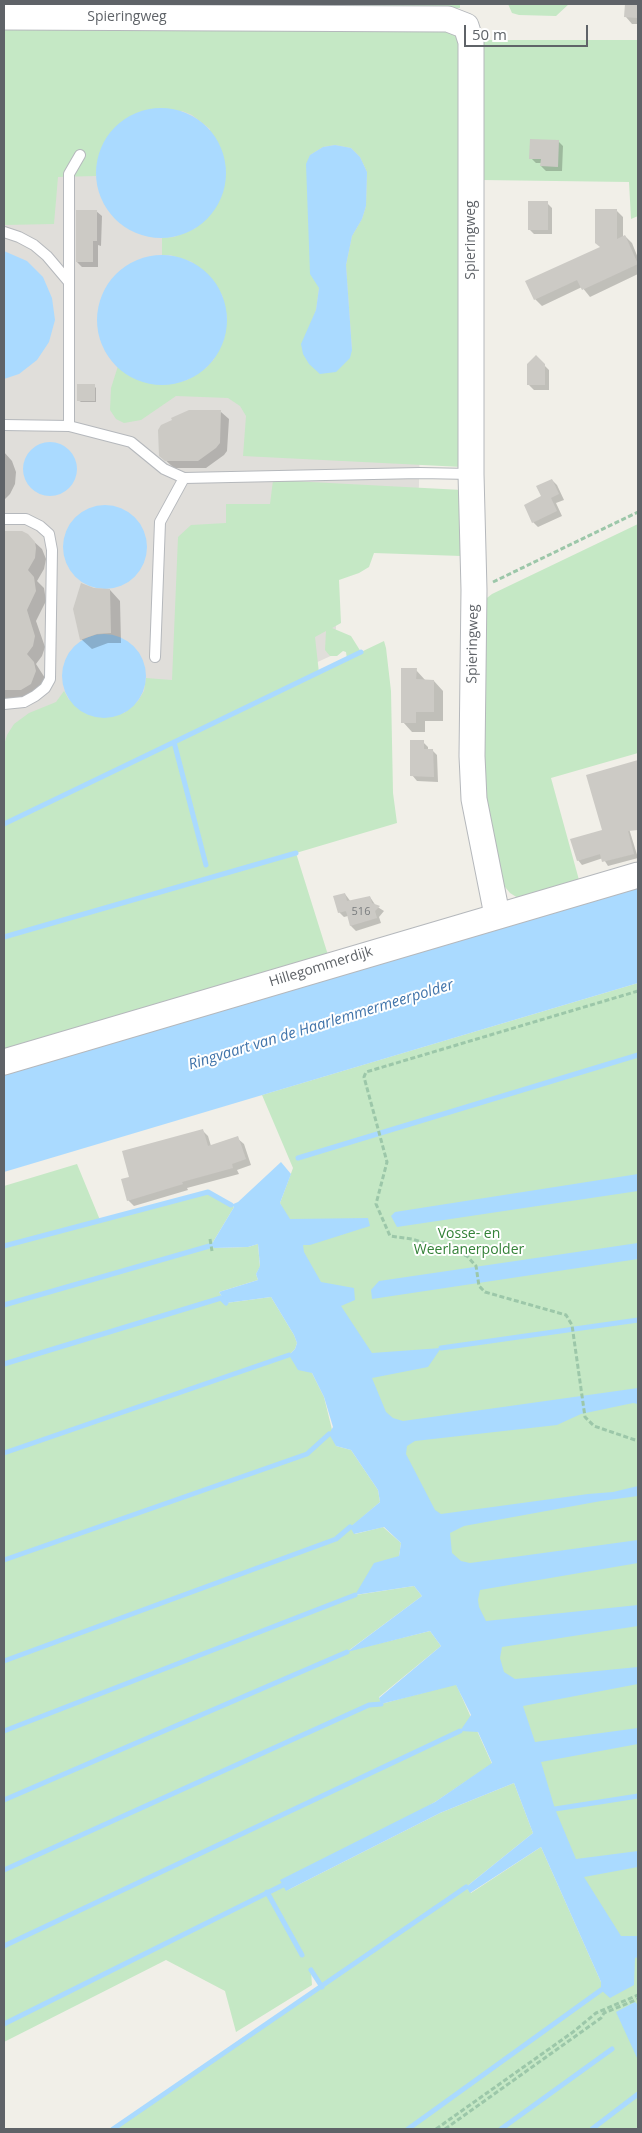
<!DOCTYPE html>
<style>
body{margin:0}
#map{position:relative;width:642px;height:2133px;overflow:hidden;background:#f1efe8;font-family:"Open Sans",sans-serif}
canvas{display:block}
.frame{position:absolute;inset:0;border:5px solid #5f6368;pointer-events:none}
.scale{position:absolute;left:464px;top:25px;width:124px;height:22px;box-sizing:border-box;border:2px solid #5f6368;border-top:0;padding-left:6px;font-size:15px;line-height:18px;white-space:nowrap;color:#5f6368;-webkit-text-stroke:4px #fff;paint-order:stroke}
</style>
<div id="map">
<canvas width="642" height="2133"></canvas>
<div class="frame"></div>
<div class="scale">50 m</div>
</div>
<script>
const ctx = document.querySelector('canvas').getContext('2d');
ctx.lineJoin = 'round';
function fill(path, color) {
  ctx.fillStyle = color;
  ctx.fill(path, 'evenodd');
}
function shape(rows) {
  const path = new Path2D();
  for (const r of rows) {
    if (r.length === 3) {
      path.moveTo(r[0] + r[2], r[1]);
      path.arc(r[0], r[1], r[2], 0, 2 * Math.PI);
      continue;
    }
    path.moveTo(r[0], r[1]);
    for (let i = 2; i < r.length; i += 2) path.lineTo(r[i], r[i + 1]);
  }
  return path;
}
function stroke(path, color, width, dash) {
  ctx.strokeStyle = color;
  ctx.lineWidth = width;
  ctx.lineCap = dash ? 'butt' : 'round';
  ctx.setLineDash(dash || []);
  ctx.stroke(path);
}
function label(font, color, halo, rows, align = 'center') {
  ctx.font = font + ' "Open Sans",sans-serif';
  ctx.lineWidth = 4;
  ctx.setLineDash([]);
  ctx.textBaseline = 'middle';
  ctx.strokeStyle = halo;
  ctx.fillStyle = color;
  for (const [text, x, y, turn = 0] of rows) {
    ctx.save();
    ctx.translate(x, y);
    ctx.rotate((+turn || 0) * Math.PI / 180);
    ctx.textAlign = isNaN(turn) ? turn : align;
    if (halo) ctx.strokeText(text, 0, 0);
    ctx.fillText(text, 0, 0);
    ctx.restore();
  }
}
const industrial = shape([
 [4,47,430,54,418,521,340,518,335,654,4,806]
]);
const green = shape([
 [13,4,460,4,460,8,98,6],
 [508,4,569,4,556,16,519,15,512,13],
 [4,29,461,32,462,467,243,456,246,416,240,406,228,398,176,396,141,420,124,423,116,419,110,410,111,388,118,366,132,377,142,381,165,384,176,383,187,380,206,368,214,359,224,339,227,317,222,295,192,262,170,255,162,255,162,238,174,237,196,228,210,129,192,115,182,111,97,163,96,176,58,177,54,224,4,225],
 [335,145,351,148,360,157,367,172,366,206,362,219,352,236,346,265,352,350,311,324,316,310,319,288,310,155,323,147],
 [483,40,638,40,638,216,631,219,629,182,482,180],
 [273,480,462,490,461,556,374,553,369,567,359,573,339,580,341,623,332,628,351,636,361,652,384,641,386,648,391,691,393,793,397,823,296,853,328,955,4,1052,4,745,7,735,14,724,29,713,56,702,64,691,69,700,124,713,138,701,144,691,146,678,172,680,178,537,191,525,226,523,226,504,270,504],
 [326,631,325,650,330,656,337,656,343,651,346,652,347,659,319,673,315,637],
 [638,524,638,753,551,778,579,880,518,898,510,893,500,881,482,788,483,601,492,594],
 [638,983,638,2129,113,2129,322,1986,311,1971,312,1985,236,2032,225,1991,166,1960,4,2042,4,1186,77,1164,100,1220,208,1192,234,1207,213,1242,214,1248,248,1247,258,1244,260,1267,256,1274,258,1280,219,1292,226,1303,271,1297,294,1335,297,1343,295,1349,289,1355,312,1373,324,1397,336,1446,351,1450,378,1490,380,1502,351,1527,355,1534,383,1527,401,1543,399,1556,356,1595,414,1586,422,1596,348,1651,430,1631,441,1646,379,1697,381,1704,456,1684,492,1764,435,1802,286,1891,440,1813,514,1783,533,1833,466,1887,471,1893,541,1847,601,1982,601,1989,613,1980,280,1203,293,1168,262,1095]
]);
const water = shape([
 [161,173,65],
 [335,145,351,148,360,157,367,172,366,206,362,219,352,236,346,265,352,350,350,358,336,372,320,374,309,364,303,354,301,344,316,310,319,288,310,274,306,164,310,155,323,147],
 [4,251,27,261,43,277,52,298,55,320,49,342,37,360,19,374,4,379],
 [162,320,65],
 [50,469,27],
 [105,547,42],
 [104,676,42],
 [638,884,638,983,4,1172,4,1073],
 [281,1162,291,1174,280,1203,290,1219,368,1218,370,1226,310,1245,303,1245,304,1252,321,1282,354,1288,355,1300,341,1306,372,1353,441,1348,428,1367,372,1378,386,1412,393,1418,403,1421,638,1388,638,1404,633,1403,581,1414,557,1425,415,1441,407,1446,406,1454,435,1510,441,1514,588,1494,613,1492,638,1486,638,1496,601,1501,464,1526,450,1533,452,1553,461,1561,470,1563,638,1540,638,1563,480,1590,478,1600,479,1607,486,1621,638,1605,638,1626,502,1647,500,1658,504,1672,515,1679,638,1667,638,1684,523,1706,535,1742,638,1728,638,1744,541,1762,555,1809,576,1859,638,1851,638,1867,584,1877,621,1936,638,1936,638,1957,635,1958,634,1985,610,1998,601,1990,601,1982,541,1847,470,1893,466,1887,533,1833,514,1783,440,1813,286,1891,280,1880,435,1802,492,1763,478,1732,460,1731,471,1715,456,1685,381,1704,379,1698,441,1646,430,1631,347,1652,422,1596,414,1586,355,1595,374,1563,399,1556,401,1543,384,1527,354,1534,350,1527,380,1502,378,1490,351,1450,336,1446,329,1434,333,1427,324,1397,312,1373,298,1370,289,1355,295,1349,297,1343,294,1335,271,1297,226,1303,219,1292,258,1280,256,1274,260,1266,258,1244,248,1247,214,1248,213,1242,234,1207,231,1205,238,1202],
 [638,1174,638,1191,397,1227,391,1216,395,1212],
 [638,1243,638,1259,372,1299,371,1290,379,1281],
 [635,2002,638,2005,638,2060,616,2012]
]);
const shadow = shape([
 [626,4,638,4,638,24,632,24,626,17],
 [558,141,563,146,562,171,546,171,541,166,541,163,536,163,531,158],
 [547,203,552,208,552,234,534,234,529,229],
 [616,210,623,217,623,237,625,236,632,243,638,258,638,274,590,297,582,287,542,306,535,299,601,248],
 [96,211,102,216,101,246,98,245,98,267,82,267,77,262],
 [536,357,549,370,549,390,534,390,529,385],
 [94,386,96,388,96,402,81,402,78,400],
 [221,412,229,419,227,451,224,455,206,468,174,468,160,455],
 [4,452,12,461,16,472,15,484,10,494,4,500],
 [552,480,557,485,564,500,556,503,562,516,538,527,533,522],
 [4,533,22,533,31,539,42,549,46,559,44,569,37,581,44,588,46,601,36,621,45,647,42,656,36,664,45,678,45,688,31,699,4,699],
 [110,590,120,601,121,643,108,643,92,649,81,639,102,591],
 [416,670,426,681,434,681,443,691,443,721,425,721,425,732,412,732,403,722],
 [423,742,428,747,428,750,432,750,437,755,438,782,417,781,412,775],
 [638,761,638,802,629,804,627,822,638,858,608,866,603,858,582,865,578,860,604,831,588,776],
 [345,894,351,902,370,897,376,906,384,911,379,917,381,923,356,931,351,926,348,916,344,917,339,912],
 [202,1130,208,1136,211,1146,237,1138,244,1144,251,1165,237,1170,239,1174,187,1188,188,1190,134,1206,128,1200,130,1178]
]);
const stream = shape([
 [174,742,206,865],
 [4,824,361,652],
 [4,937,296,853],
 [298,1158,638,1055],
 [4,1246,208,1192,231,1205],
 [4,1305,213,1245],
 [441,1348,638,1320],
 [4,1364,221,1298,226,1303],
 [4,1453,289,1355],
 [4,1560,307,1454,329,1434],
 [4,1661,336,1539,350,1527],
 [4,1731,355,1595],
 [4,1800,347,1652],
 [555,1809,638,1796],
 [4,1870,369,1705,381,1704],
 [267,1892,302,1955],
 [4,1946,460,1731],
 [311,1970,322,1987],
 [4,2024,283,1885],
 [113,2129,466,1887],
 [408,2129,601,1990],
 [501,2129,612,2049],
 [592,2129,638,2094]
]);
const building = shape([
 [625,4,638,4,638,18,624,17],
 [530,139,559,140,558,167,540,166,541,159,529,159],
 [528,201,548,201,548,230,528,230],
 [595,209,617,209,617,239,625,235,638,264,582,290,577,280,534,300,525,281,600,247,595,243],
 [76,210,97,210,97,241,93,241,93,262,76,262],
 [536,355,545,364,545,385,527,385,527,364],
 [77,384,95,384,95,401,77,401],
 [189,410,221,410,220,443,216,448,198,461,165,461,159,456,158,430,161,425,172,420,171,418],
 [552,479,559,494,551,498,557,511,532,523,524,505,541,496,536,486],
 [4,531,22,531,28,534,35,542,36,548,35,558,28,570,34,577,36,591,27,610,35,636,33,646,27,654,34,662,36,671,31,684,21,690,4,690],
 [81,583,94,588,110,589,111,633,97,634,80,640,73,609],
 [401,668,417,668,416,679,434,680,434,712,416,712,416,723,401,723],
 [410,740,424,740,424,749,433,749,434,777,410,776],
 [638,760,638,830,628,831,634,854,602,862,600,854,577,861,570,839,602,830,586,775],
 [345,893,347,901,370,896,372,903,380,906,375,911,377,918,350,926,346,911,338,913,333,896],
 [203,1129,208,1146,238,1136,246,1159,232,1164,233,1168,182,1182,183,1184,127,1201,121,1179,129,1177,122,1151]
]);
const path = shape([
 [493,582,638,512],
 [638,991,366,1072,364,1077,387,1162,376,1204,390,1236,412,1239,467,1256,476,1266,479,1286,485,1292,566,1315,572,1325,585,1417,594,1426,638,1441],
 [210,1239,212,1251],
 [436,2129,573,2032,596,2013,638,1995],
 [445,2129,601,2018,604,2013,638,1999]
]);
const service = shape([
 [4,232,19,237,34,245,47,256,69,282],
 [4,425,69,426,131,442,164,469,184,478,420,473,471,474],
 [69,426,69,174,80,155],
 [4,519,26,519,40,526,49,534,52,550,50,679,45,688,35,696,24,702,4,704],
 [155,657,160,522,184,478]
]);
const tertiary = shape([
 [4,17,448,19,466,26,471,42,471,474,474,590,472,756,474,799,497,915],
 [4,1062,638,875]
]);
const numberNames = [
 ["516",361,912]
];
const streetNames = [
 ["Spieringweg",127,17],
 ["Spieringweg",471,240,-90],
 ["Spieringweg",473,644,-89],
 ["Hillegommerdijk",321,967,-17]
];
const parkNames = [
 ["Vosse- en",469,1234],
 ["Weerlanerpolder",469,1250]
];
const waterNames = [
 ["Ringvaart van de Haarlemmermeerpolder",321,1025,-17]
];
fill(industrial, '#e0deda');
fill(green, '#c5e8c5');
fill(water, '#aadaff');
fill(shadow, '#0003');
stroke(stream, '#aadaff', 5);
fill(building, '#cccac5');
stroke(service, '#b5b8bc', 12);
stroke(tertiary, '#b5b8bc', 27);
stroke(path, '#9cc7a9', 3, [5, 2.5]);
stroke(service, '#fff', 10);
stroke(tertiary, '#fff', 25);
label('11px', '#7a7d7f', null, numberNames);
label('14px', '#5f6368', '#fff', streetNames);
label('14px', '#348238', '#fff', parkNames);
label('italic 15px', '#4174aa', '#fff', waterNames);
</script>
